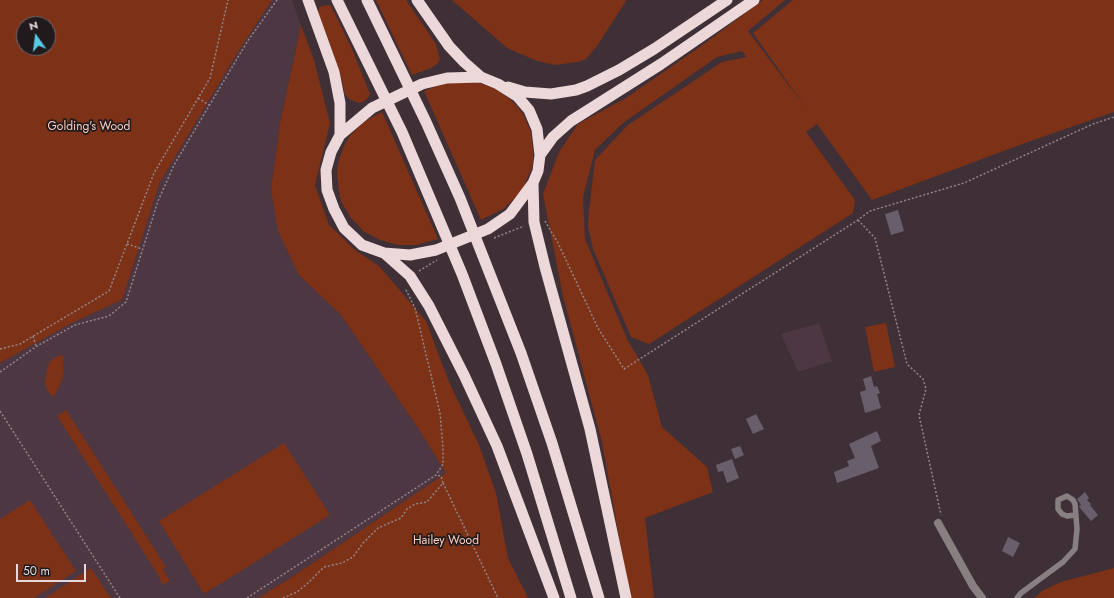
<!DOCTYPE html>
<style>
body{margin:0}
#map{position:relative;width:1114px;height:598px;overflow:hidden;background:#3f2f37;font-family:Jost,sans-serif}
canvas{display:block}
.north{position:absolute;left:16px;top:16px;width:40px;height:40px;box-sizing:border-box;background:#211a1d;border:1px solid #6f666a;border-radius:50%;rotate:346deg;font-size:11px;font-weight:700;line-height:16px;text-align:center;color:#e3d9de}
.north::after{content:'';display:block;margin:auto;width:14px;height:18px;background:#57c9e2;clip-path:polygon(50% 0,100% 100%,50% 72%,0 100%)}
.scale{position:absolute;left:16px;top:564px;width:70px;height:18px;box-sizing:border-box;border:2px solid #e3d9de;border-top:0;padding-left:5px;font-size:12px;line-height:14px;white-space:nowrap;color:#e3d9de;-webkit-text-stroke:3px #211a1d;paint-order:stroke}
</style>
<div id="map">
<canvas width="1114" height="598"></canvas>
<div class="north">N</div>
<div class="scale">50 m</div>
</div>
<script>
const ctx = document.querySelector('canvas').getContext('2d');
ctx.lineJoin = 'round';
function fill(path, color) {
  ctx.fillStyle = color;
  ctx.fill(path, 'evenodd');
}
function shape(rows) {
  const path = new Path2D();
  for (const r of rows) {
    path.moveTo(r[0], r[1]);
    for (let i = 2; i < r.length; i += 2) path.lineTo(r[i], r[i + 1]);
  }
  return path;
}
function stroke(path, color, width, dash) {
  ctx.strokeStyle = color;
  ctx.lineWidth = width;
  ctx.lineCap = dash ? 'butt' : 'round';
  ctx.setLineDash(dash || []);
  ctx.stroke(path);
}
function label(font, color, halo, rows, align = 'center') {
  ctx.font = font + ' Jost,sans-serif';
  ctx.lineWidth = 3.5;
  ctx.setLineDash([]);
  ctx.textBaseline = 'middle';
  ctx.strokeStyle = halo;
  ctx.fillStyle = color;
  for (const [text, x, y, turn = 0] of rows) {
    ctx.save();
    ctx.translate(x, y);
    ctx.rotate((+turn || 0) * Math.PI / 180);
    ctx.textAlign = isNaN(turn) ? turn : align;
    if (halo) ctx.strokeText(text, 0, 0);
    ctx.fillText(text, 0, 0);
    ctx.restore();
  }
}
const built = shape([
 [272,0,292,0,301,25,280,123,271,189,299,275,341,315,418,428,446,473,295,575,258,598,0,598,0,363,72,323,122,300,160,182,238,52],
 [819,323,832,361,798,372,781,334]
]);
const green = shape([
 [0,0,272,0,238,52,160,182,122,300,72,323,0,363],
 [24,24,48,24,48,48,24,48],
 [376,0,406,0,436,44,440,60,437,64,431,68,412,75],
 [452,0,625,0,626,1,597,46,586,59,578,62,555,65,537,61,507,48],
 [763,0,785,0,748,31,805,107,753,33,793,0,1114,0,1114,112,1025,143,872,200,817,124,806,132,855,200,853,213,649,344,631,337,593,249,588,226,589,211,595,160,628,125,722,62,747,57,742,51,717,57,623,123,595,150,583,197,585,239,627,339,648,375,662,427,707,467,713,492,645,518,654,598,630,598,602,442,563,296,543,194,559,152,578,124,626,98,704,44],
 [328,5,331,6,352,49,370,94,367,99,363,102,359,103,349,99,345,94,340,73,318,13,319,8,322,6],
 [301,25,314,60,330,123,315,185,329,225,355,250,379,266,426,321,449,382,479,445,496,493,508,558,528,598,258,598,295,575,446,473,418,428,341,315,299,275,278,231,271,189,280,123],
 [447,82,476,82,494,88,510,99,517,106,523,114,531,132,533,151,533,161,531,170,523,188,517,196,503,209,481,220,424,91],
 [382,112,438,239,416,245,398,245,380,240,363,231,357,224,350,217,341,201,339,192,337,173,338,163,344,146,349,137,362,123],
 [886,323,895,367,874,372,865,327],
 [63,355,64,372,62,380,54,397,48,392,45,383,47,369,50,361,58,356],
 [66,410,166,567,163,569,170,581,163,585,157,573,57,416],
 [284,443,330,515,204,594,159,521],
 [30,500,76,571,34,598,0,598,0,519],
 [91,568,111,598,45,598],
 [1114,568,1114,598,1035,598,1042,591,1061,582]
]);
const building = shape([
 [898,210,904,231,891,235,885,214],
 [871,376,874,387,877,386,880,393,877,394,881,408,865,413,860,392,866,390,863,379],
 [756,414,764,429,753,434,746,419],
 [877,431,881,441,871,446,879,468,837,483,834,472,849,466,847,461,855,458,849,444],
 [740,446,744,455,735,459,731,449],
 [732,459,739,478,727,483,723,471,718,472,716,465],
 [1085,492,1089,498,1087,500,1091,504,1090,505,1098,515,1091,521,1080,508,1079,506,1081,505,1077,499],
 [1008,537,1020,543,1013,557,1002,551]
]);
const path = shape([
 [198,98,209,105],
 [858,220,875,238,907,364,923,379,926,389,919,415,941,515],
 [545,221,558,243,598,328,624,369,858,220,870,211,964,183,1093,124,1114,117],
 [494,238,524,226],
 [127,244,142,249],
 [419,271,437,260],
 [33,336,36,346],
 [0,349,20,344,109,291,154,173,210,78,228,0],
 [0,372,37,346,75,325,109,316,126,302,158,201,174,165,247,42,277,0],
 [0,411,120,598],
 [443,483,498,598],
 [247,598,436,475,443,464,443,448,440,413,415,308,405,288],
 [283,598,297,592,307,584,324,567,342,563,353,557,363,543,378,528,401,518,407,509,415,504,427,502,443,483,441,476,436,475]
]);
const service = shape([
 [1017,598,1021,593,1063,562,1075,549,1077,529,1075,504,1073,500,1067,496,1058,500,1058,509,1062,514,1067,516,1076,515]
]);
const minor = shape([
 [938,523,973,586,982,598]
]);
const trunk = shape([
 [308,0,334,72,340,103,340,135],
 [337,0,402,132,462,274,496,364,527,454,571,598],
 [367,0,426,122,460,198,521,353,552,443,599,598],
 [417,0,449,46,464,62,481,77],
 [481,77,498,84,517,96,529,110,537,129,540,155,538,171,533,183,510,214,488,229,436,250,410,255,384,253,362,245,344,228,334,209,327,190,326,170,331,152,340,135,372,108,422,84,447,78,481,77],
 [508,87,525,92,551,94,576,90,587,86,619,70,654,49,727,0],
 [540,155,553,137,571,121,661,64,754,0],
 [533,183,534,222,545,267,590,429,626,598],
 [384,253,410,276,429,306,464,375,497,446,554,598]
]);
const parkNames = [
 ["Golding's Wood",89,127],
 ["Hailey Wood",446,541]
];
fill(built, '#4c3742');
fill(green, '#7d3117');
fill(building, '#695e6c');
stroke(path, '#93868c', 1.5, [2, 2]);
stroke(service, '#887f80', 5.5);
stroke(minor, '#887f80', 8);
stroke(trunk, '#ecd8d9', 11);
label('12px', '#ffcebf', '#211a1d', parkNames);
</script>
